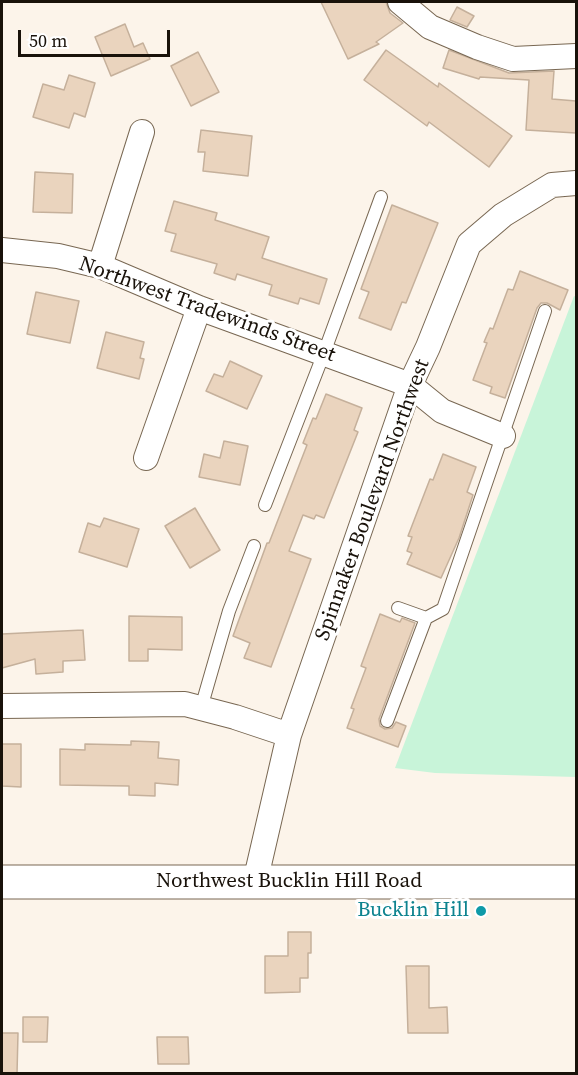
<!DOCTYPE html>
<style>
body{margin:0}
#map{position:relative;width:578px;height:1075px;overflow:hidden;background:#fcf4ea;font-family:"Source Serif 4",serif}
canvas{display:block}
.frame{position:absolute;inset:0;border:3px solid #19120a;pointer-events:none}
.scale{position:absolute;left:18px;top:30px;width:152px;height:27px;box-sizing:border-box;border:3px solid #19120a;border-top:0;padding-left:8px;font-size:18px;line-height:21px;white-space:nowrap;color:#19120a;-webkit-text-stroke:4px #fff;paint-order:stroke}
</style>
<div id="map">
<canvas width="578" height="1075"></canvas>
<div class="frame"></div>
<div class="scale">50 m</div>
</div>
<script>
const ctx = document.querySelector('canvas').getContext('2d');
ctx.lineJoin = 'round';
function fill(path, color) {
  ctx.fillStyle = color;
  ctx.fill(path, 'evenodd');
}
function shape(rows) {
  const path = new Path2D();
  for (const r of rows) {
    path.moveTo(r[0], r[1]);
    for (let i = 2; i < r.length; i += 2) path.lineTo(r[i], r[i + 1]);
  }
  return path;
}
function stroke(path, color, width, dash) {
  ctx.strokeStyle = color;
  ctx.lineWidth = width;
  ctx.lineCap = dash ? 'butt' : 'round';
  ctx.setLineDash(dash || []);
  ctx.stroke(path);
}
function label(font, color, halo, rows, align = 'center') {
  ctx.font = font + ' "Source Serif 4",serif';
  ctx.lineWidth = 6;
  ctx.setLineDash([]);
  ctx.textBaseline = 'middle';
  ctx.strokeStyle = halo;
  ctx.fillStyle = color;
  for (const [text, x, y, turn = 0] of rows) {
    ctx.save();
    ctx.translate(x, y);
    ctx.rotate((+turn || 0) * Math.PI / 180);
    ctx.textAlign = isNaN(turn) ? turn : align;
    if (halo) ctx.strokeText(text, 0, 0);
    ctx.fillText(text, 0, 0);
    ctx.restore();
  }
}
const green = shape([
 [574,296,576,297,576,777,435,773,395,768]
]);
const building = shape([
 [321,2,386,2,390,13,403,23,376,42,379,44,348,59,321,2],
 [457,7,474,16,467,27,450,20,457,7],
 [125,24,134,47,143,43,150,59,111,76,95,37,125,24],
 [386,50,438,87,439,83,512,136,489,167,429,122,427,126,364,80,386,50],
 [449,50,509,73,554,71,552,99,576,101,576,133,526,130,529,80,480,77,479,79,443,68,449,50],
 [198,52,219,92,191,106,171,66,198,52],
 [69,75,95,83,85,117,74,113,69,128,33,117,43,84,64,90,69,75],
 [201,130,252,136,248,176,203,171,205,152,198,152,201,130],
 [35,172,73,174,72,213,33,212,35,172],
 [174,201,217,213,215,220,269,237,262,258,327,279,319,304,300,298,298,304,269,295,272,285,237,274,235,280,214,273,217,264,171,251,176,234,165,231,174,201],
 [392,205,438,223,406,303,402,302,391,330,359,318,369,292,361,289,392,205],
 [520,271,568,290,560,310,547,303,541,303,537,308,505,398,490,393,492,387,473,380,487,343,484,342,490,328,493,329,508,289,513,290,520,271],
 [36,292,79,301,70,343,27,334,36,292],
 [106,332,144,342,140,358,144,359,139,379,97,368,106,332],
 [230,361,262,376,247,409,206,391,214,374,223,377,230,361],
 [326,394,362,408,354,430,358,432,324,518,316,515,314,519,303,515,289,551,311,559,271,667,244,658,250,643,233,636,267,543,269,543,307,445,303,443,313,418,316,419,326,394],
 [224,441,248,446,240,485,199,477,204,454,220,458,224,441],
 [443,454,476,467,467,492,473,495,459,538,441,578,407,564,412,553,407,551,412,537,408,536,430,479,433,480,443,454],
 [195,508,220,550,190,568,165,526,195,508],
 [104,518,139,529,127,567,79,552,88,523,100,527,104,518],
 [380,614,400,622,402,618,415,623,379,719,380,726,385,729,392,728,396,722,406,726,398,747,347,728,354,709,351,708,366,668,361,666,380,614],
 [129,616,182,617,182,650,148,649,148,661,129,661,129,616],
 [83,630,85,660,63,661,63,672,36,674,35,659,2,668,2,634,83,630],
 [131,741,159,742,158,758,179,760,178,785,155,783,155,796,129,795,129,786,60,785,60,749,85,750,85,744,131,745,131,741],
 [2,744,21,744,21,787,2,786,2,744],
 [288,932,311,932,311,953,308,953,308,978,300,978,300,992,265,993,265,956,288,956,288,932],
 [406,966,429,966,429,1008,447,1007,448,1033,408,1033,406,966],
 [23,1017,48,1017,47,1042,23,1042,23,1017],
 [2,1033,18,1033,17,1074,2,1074,2,1033],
 [157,1037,188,1037,189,1064,158,1064,157,1037]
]);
const service = shape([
 [265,505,324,353,381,197],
 [398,608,426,618],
 [201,708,229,611,254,546],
 [387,721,426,618,443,609,545,311]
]);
const minor = shape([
 [400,2,430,27,477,47,513,59,576,56],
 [2,250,58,256,100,266,199,308,410,385,442,411,503,436],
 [100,266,142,132],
 [146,458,199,308],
 [2,706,185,704,235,717,289,735],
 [255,882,289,735,410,385,428,347,469,244,503,215,552,185,576,183]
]);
const secondary = shape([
 [2,882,576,882]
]);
const markers = [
 [481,911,6,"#0f9aa8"]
];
const streetNames = [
 ["Northwest Tradewinds Street",207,310,20],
 ["Spinnaker Boulevard Northwest",373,500,-70],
 ["Northwest Bucklin Hill Road",289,882]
];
const cultureNames = [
 ["Bucklin Hill",469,911]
];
fill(green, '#c8f4d9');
fill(building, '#ead4be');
stroke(building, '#c5b09b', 1.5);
stroke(service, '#786752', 14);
stroke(minor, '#786752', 26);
stroke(secondary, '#786752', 35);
stroke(service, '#fff', 12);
stroke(minor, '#fff', 24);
stroke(secondary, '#fff', 33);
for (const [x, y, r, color] of markers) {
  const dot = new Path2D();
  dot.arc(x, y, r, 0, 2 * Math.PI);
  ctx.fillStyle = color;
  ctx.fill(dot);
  stroke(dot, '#fff', 2);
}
label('21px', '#19120a', '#fff', streetNames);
label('21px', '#0d838f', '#fff', cultureNames, 'right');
</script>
